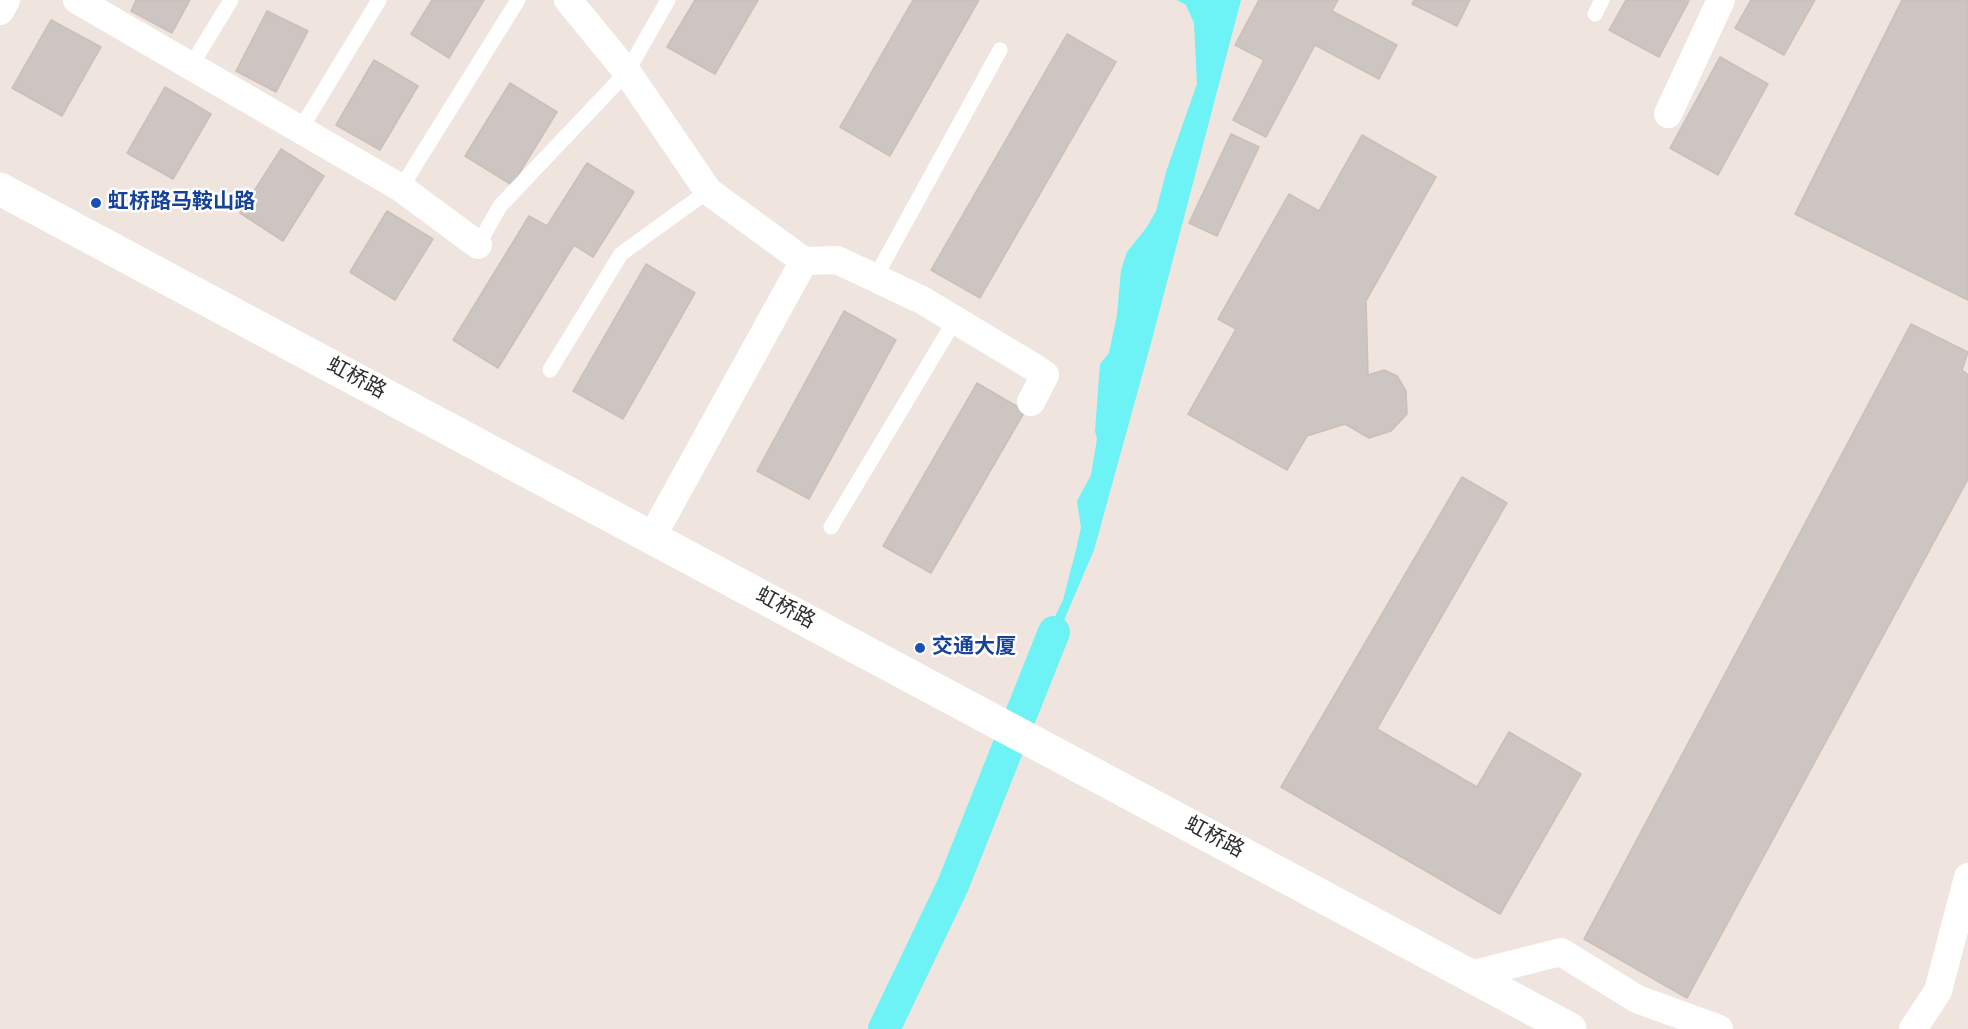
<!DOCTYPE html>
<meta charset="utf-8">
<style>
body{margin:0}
canvas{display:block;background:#efe4de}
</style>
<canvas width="1968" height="1029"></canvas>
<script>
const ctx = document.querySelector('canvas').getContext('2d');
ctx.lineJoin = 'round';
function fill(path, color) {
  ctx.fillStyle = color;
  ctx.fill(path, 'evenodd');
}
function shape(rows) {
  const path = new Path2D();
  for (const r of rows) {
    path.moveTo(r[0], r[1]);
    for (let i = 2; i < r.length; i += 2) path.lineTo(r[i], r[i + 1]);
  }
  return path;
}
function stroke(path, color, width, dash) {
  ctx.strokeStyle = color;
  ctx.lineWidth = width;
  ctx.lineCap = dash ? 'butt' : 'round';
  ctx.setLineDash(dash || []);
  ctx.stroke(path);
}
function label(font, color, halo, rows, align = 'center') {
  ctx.font = font + ' Jost,"Noto Sans SC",sans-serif';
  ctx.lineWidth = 5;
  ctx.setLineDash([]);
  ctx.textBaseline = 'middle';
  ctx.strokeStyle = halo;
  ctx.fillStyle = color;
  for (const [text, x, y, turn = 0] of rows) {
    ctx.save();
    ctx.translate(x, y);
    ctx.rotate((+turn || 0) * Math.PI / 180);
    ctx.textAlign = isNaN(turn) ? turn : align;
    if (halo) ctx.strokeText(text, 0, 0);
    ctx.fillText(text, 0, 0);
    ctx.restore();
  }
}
const water = shape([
 [1177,0,1241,0,1151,343,1094,550,1042,672,1031,666,1063,600,1076,550,1081,528,1077,501,1091,475,1097,439,1095,431,1100,364,1109,353,1117,315,1121,270,1127,252,1147,227,1156,211,1167,169,1197,84,1194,23,1186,5]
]);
const canal = shape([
 [884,1029,953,885,1054,632]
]);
const building = shape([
 [136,0,190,0,172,33,131,11,136,0],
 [432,0,484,0,449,58,411,34,432,0],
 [695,0,758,0,715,74,667,47,695,0],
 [913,0,979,0,890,156,840,127,913,0],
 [1259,0,1338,0,1332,11,1397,45,1379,79,1315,45,1266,137,1233,120,1264,60,1235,45,1259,0],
 [1414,0,1470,0,1457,26,1412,4,1414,0],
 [1626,0,1689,1,1659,57,1609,30,1626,0],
 [1751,0,1815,0,1784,55,1735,28,1751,0],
 [1902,0,1968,0,1968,300,1795,214,1902,0],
 [267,11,308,31,276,92,236,71,267,11],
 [51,20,101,47,62,116,12,88,51,20],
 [1067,34,1116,62,980,298,931,270,1067,34],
 [1720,57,1768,84,1718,175,1670,148,1720,57],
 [374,60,418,86,380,150,336,125,374,60],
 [510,83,557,112,512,185,465,156,510,83],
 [165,87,211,114,173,179,127,153,165,87],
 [1231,134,1259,147,1217,236,1189,223,1231,134],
 [1362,135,1436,177,1366,301,1368,375,1384,370,1397,376,1406,391,1407,414,1391,431,1369,438,1345,424,1307,436,1287,470,1188,414,1236,329,1218,319,1289,194,1319,211,1362,135],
 [281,149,324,176,283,241,240,213,281,149],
 [587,163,634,192,593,257,574,245,498,368,453,340,529,216,547,226,587,163],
 [387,211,433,239,395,300,350,272,387,211],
 [646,264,695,293,623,419,573,391,646,264],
 [844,311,896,340,809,499,757,471,844,311],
 [1911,324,1968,352,1962,370,1968,375,1968,479,1687,998,1584,939,1911,324],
 [977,383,1025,411,931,573,883,546,977,383],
 [1462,477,1507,503,1377,729,1477,787,1509,732,1581,774,1500,914,1281,787,1462,477]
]);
const lane = shape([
 [1595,14,1602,0],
 [191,66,231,0],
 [300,130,379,0],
 [401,188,518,0],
 [478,245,500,206,627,72,668,0],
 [875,278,1000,50],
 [550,370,621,254,708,191],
 [831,527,955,320]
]);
const street = shape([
 [77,0,401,188,478,245],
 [568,0,627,72,708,191,804,261,652,537],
 [0,11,6,0],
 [1668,114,1721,0],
 [804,261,837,260,922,300,1035,368,1045,375,1031,402],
 [1470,975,1561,952,1637,999,1719,1029],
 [1913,1029,1938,991,1968,877]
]);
const secondary = shape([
 [0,189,1570,1029]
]);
const markers = [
 [96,203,6,"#1a4fb4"],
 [920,648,6,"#1a4fb4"]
];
const transitNames = [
 ["虹桥路马鞍山路",108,203],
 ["交通大厦",932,648]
];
const streetNames = [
 ["虹桥路",356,379,28],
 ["虹桥路",785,609,28],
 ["虹桥路",1214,838,28]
];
fill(water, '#6df2f5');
stroke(canal, '#6df2f5', 32);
fill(building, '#cdc5c1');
stroke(building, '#cbbfb8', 1.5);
stroke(lane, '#fff', 15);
stroke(street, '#fff', 28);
stroke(secondary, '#fff', 33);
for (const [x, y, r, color] of markers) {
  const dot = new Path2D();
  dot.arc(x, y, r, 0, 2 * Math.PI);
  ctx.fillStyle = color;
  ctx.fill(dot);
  stroke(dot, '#fff', 2);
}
label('bold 21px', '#164399', '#fff', transitNames, 'left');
label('21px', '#2d2d2d', '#fff', streetNames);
</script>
